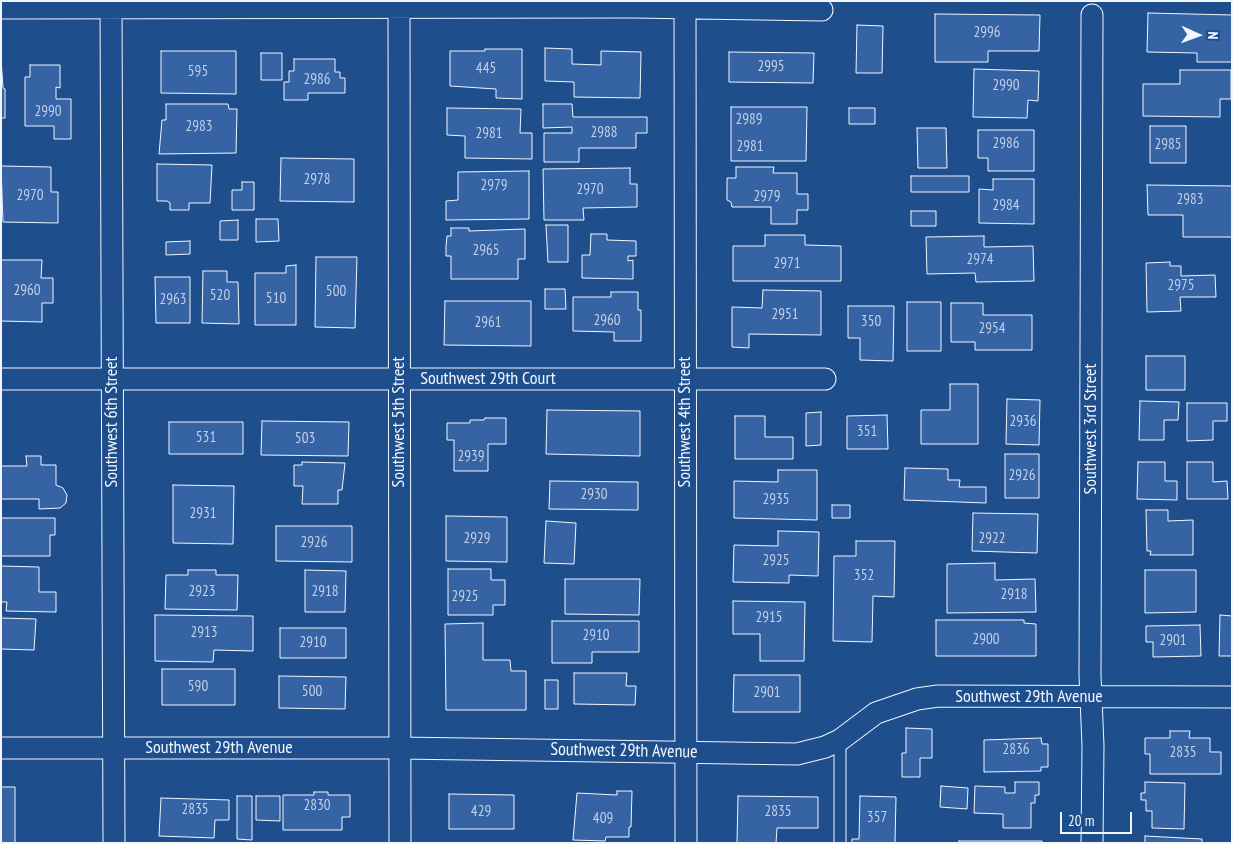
<!DOCTYPE html>
<style>
body{margin:0}
#map{position:relative;width:1233px;height:844px;overflow:hidden;background:#1f4e8c;font-family:"PT Sans Narrow",sans-serif}
canvas{display:block}
.frame{position:absolute;inset:0;border:2px solid #f2f6ff;pointer-events:none}
.north{position:absolute;left:1173px;top:10px;width:50px;height:50px;-webkit-text-stroke:4px #1f4e8c;paint-order:stroke;rotate:92deg;font-size:14px;font-weight:700;line-height:20px;text-align:center;color:#f2f6ff}
.north::after{content:'';display:block;margin:auto;width:18px;height:22px;background:#f2f6ff;clip-path:polygon(50% 0,100% 100%,50% 72%,0 100%)}
.scale{position:absolute;left:1060px;top:812px;width:72px;height:22px;box-sizing:border-box;border:2px solid #f2f6ff;border-top:0;padding-left:6px;font-size:15px;line-height:18px;white-space:nowrap;color:#f2f6ff;-webkit-text-stroke:4px #1f4e8c;paint-order:stroke}
</style>
<div id="map">
<canvas width="1233" height="844"></canvas>
<div class="frame"></div>
<div class="north">N</div>
<div class="scale">20 m</div>
</div>
<script>
const ctx = document.querySelector('canvas').getContext('2d');
ctx.lineJoin = 'round';
function fill(path, color) {
  ctx.fillStyle = color;
  ctx.fill(path, 'evenodd');
}
function shape(rows) {
  const path = new Path2D();
  for (const r of rows) {
    path.moveTo(r[0], r[1]);
    for (let i = 2; i < r.length; i += 2) path.lineTo(r[i], r[i + 1]);
  }
  return path;
}
function stroke(path, color, width, dash) {
  ctx.strokeStyle = color;
  ctx.lineWidth = width;
  ctx.lineCap = dash ? 'butt' : 'round';
  ctx.setLineDash(dash || []);
  ctx.stroke(path);
}
function label(font, color, halo, rows, align = 'center') {
  ctx.font = font + ' "PT Sans Narrow",sans-serif';
  ctx.lineWidth = 4;
  ctx.setLineDash([]);
  ctx.textBaseline = 'middle';
  ctx.strokeStyle = halo;
  ctx.fillStyle = color;
  for (const [text, x, y, turn = 0] of rows) {
    ctx.save();
    ctx.translate(x, y);
    ctx.rotate((+turn || 0) * Math.PI / 180);
    ctx.textAlign = isNaN(turn) ? turn : align;
    if (halo) ctx.strokeText(text, 0, 0);
    ctx.fillText(text, 0, 0);
    ctx.restore();
  }
}
const building = shape([
 [1148,13,1232,15,1232,62,1197,62,1197,53,1147,52,1148,13],
 [935,14,1040,15,1039,51,988,51,988,62,935,62,935,14],
 [857,25,883,26,882,73,856,73,857,25],
 [545,48,572,49,572,64,601,65,601,51,641,52,640,98,574,97,574,82,545,81,545,48],
 [485,49,522,49,522,99,496,98,496,89,450,86,450,51,485,51,485,49],
 [161,51,236,51,236,94,161,93,161,51],
 [729,52,814,53,813,83,729,82,729,52],
 [261,53,282,53,282,80,261,80,261,53],
 [1,58,3,88,5,89,5,118,1,118,1,58],
 [294,59,335,59,335,72,340,72,340,78,345,78,345,93,308,93,308,100,284,100,284,82,289,82,289,71,294,71,294,59],
 [30,65,60,65,60,88,56,87,56,99,71,99,71,139,54,139,54,126,25,126,25,77,30,77,30,65],
 [974,69,1039,71,1038,101,1028,100,1027,118,973,117,974,69],
 [1180,70,1231,70,1231,99,1220,99,1220,117,1143,116,1143,84,1180,84,1180,70],
 [166,104,228,104,229,109,237,109,236,153,159,154,162,120,166,120,166,104],
 [543,104,572,104,573,117,647,117,647,133,636,133,636,148,579,148,579,162,544,162,544,133,572,133,572,127,543,128,543,104],
 [731,107,807,107,806,161,731,161,731,107],
 [447,108,521,109,520,133,532,133,532,159,465,158,465,136,447,135,447,108],
 [849,108,875,108,875,124,849,124,849,108],
 [1150,126,1186,126,1186,163,1150,163,1150,126],
 [917,128,946,128,947,168,918,168,917,128],
 [978,130,1034,130,1034,171,988,171,988,158,978,158,978,130],
 [281,158,354,159,354,202,280,201,281,158],
 [157,164,212,165,210,203,189,203,189,210,170,210,170,203,167,201,157,201,157,164],
 [1,166,51,167,51,192,58,192,58,223,3,222,1,166],
 [736,167,774,167,773,173,797,173,797,194,808,194,808,210,797,210,797,224,771,224,771,207,732,207,731,202,727,200,727,178,736,178,736,167],
 [630,168,630,184,637,184,637,207,583,208,584,220,544,220,543,169,630,168],
 [529,171,529,219,446,220,446,201,458,200,458,172,529,171],
 [911,176,969,176,969,192,911,192,911,176],
 [993,179,1034,179,1034,224,979,223,979,189,993,190,993,179],
 [242,182,254,182,254,210,232,210,232,190,242,190,242,182],
 [1147,185,1232,186,1232,237,1183,237,1183,215,1148,215,1147,185],
 [911,211,936,211,936,226,911,226,911,211],
 [256,219,278,219,279,241,256,242,256,219],
 [238,220,238,240,220,240,220,221,238,220],
 [546,225,568,225,568,262,548,262,546,225],
 [451,228,469,228,469,231,525,229,525,259,518,259,518,279,451,279,451,256,446,256,446,246,447,236,451,236,451,228],
 [591,234,607,234,607,240,636,241,636,256,628,256,628,261,633,260,633,279,582,278,582,255,590,255,591,234],
 [765,235,805,235,805,245,841,246,841,281,733,281,733,246,765,246,765,235],
 [984,236,984,247,1033,246,1034,281,976,282,975,273,927,274,926,237,984,236],
 [190,241,190,254,166,255,166,242,190,241],
 [316,257,357,257,355,328,315,327,316,257],
 [1,260,42,260,41,278,53,278,53,303,42,303,42,322,1,321,1,260],
 [1170,262,1170,266,1181,266,1181,276,1215,275,1216,297,1180,297,1181,311,1147,312,1146,263,1170,262],
 [296,265,296,325,255,325,255,273,286,273,286,266,296,265],
 [203,271,227,271,227,282,238,282,239,324,202,323,203,271],
 [155,277,190,277,190,323,156,323,155,277],
 [545,289,565,289,566,309,545,309,545,289],
 [763,290,821,291,821,335,749,334,749,348,732,347,732,307,762,308,763,290],
 [611,292,638,292,638,310,641,310,641,341,614,341,614,332,573,331,573,297,611,297,611,292],
 [445,301,531,301,531,346,444,345,445,301],
 [907,302,941,302,941,351,907,351,907,302],
 [951,303,983,303,983,315,1032,315,1032,350,975,350,975,342,951,342,951,303],
 [848,306,894,306,893,361,860,360,860,338,848,338,848,306],
 [1146,356,1185,356,1185,390,1146,390,1146,356],
 [950,384,978,384,978,444,921,444,921,410,950,410,950,384],
 [1007,399,1040,400,1039,445,1006,444,1007,399],
 [1140,401,1179,402,1178,420,1164,420,1164,440,1139,440,1140,401],
 [1187,403,1227,403,1227,421,1213,421,1213,440,1187,441,1187,403],
 [547,410,640,411,640,456,546,454,547,410],
 [821,412,821,445,806,446,806,413,821,412],
 [887,415,888,449,847,449,847,416,887,415],
 [735,416,765,416,765,437,793,437,793,459,735,459,735,416],
 [485,418,506,418,506,444,488,444,488,471,454,471,454,440,447,440,447,423,470,423,470,420,484,420,485,418],
 [262,421,349,422,348,456,261,455,262,421],
 [169,422,243,422,243,454,169,454,169,422],
 [1005,454,1039,454,1039,498,1005,498,1005,454],
 [26,456,41,456,41,465,56,465,56,485,63,488,67,495,66,503,60,508,39,509,39,499,1,499,1,466,27,466,26,456],
 [302,462,345,463,342,490,338,490,338,504,302,504,303,486,294,486,294,465,302,465,302,462],
 [1138,462,1165,462,1165,481,1177,481,1177,500,1137,499,1138,462],
 [1187,462,1213,462,1213,482,1227,481,1228,499,1187,499,1187,462],
 [905,468,948,469,948,480,960,480,959,487,986,487,986,503,904,500,905,468],
 [778,470,817,470,817,520,734,518,734,481,778,482,778,470],
 [550,481,638,482,638,510,549,509,550,481],
 [173,485,234,486,233,544,173,543,173,485],
 [832,505,850,505,850,518,832,518,832,505],
 [1146,510,1168,510,1168,521,1193,520,1193,555,1150,555,1151,551,1147,551,1146,510],
 [973,513,1038,514,1037,553,972,551,973,513],
 [446,516,507,517,507,562,446,561,446,516],
 [1,518,55,518,55,535,50,535,50,556,1,556,1,518],
 [546,521,576,523,574,564,544,563,546,521],
 [276,526,352,526,352,562,276,561,276,526],
 [778,531,819,532,818,576,789,575,789,583,733,582,734,545,778,546,778,531],
 [856,541,895,541,894,597,873,596,872,642,833,641,834,556,856,556,856,541],
 [995,563,995,580,1035,579,1036,612,947,613,947,564,995,563],
 [1,566,39,567,39,592,56,592,56,612,6,611,7,602,1,602,1,566],
 [448,569,491,569,491,580,505,580,505,605,493,605,493,615,448,615,448,569],
 [188,570,216,570,216,575,238,575,237,610,165,609,166,575,188,575,188,570],
 [305,570,346,571,345,612,305,612,305,570],
 [1145,570,1196,570,1196,612,1145,613,1145,570],
 [565,579,640,579,639,615,565,614,565,579],
 [733,601,805,602,804,661,760,661,760,634,733,634,733,601],
 [155,615,253,616,253,651,214,650,213,662,155,661,155,615],
 [1220,615,1232,616,1232,656,1219,656,1220,615],
 [1,618,36,619,34,650,1,649,1,618],
 [936,620,1024,620,1024,623,1036,624,1036,656,936,656,936,620],
 [552,621,639,621,639,652,592,652,592,663,552,663,552,621],
 [483,623,483,660,510,660,511,671,526,671,526,710,446,710,445,624,483,623],
 [1200,625,1201,656,1153,657,1153,642,1146,642,1146,626,1200,625],
 [280,628,346,628,346,658,280,658,280,628],
 [162,669,235,669,235,705,162,705,162,669],
 [574,673,627,673,626,686,636,686,635,705,574,704,574,673],
 [734,675,800,675,800,712,733,712,734,675],
 [279,676,346,677,345,709,279,708,279,676],
 [545,680,558,680,558,709,545,709,545,680],
 [906,728,932,729,932,758,920,758,920,777,902,777,902,753,906,753,906,728],
 [1170,731,1190,731,1189,738,1210,738,1210,752,1221,752,1221,774,1150,774,1150,754,1145,754,1145,738,1170,738,1170,731],
 [1041,738,1042,744,1048,744,1048,767,1041,767,1041,771,984,772,984,740,1041,738],
 [1015,782,1039,782,1039,795,1035,795,1035,803,1031,803,1031,828,1003,828,1003,814,974,813,975,786,1005,787,1005,793,1015,793,1015,782],
 [1145,782,1185,783,1184,829,1152,828,1152,811,1146,811,1146,800,1141,800,1141,793,1145,793,1145,782],
 [941,786,968,788,967,809,940,807,941,786],
 [1,787,15,787,15,843,1,843,1,787],
 [617,791,632,791,631,827,629,827,629,837,606,837,605,841,573,840,577,793,617,795,617,791],
 [314,792,328,792,328,795,350,795,350,817,342,817,342,830,283,830,283,795,314,795,314,792],
 [449,794,514,795,514,829,449,829,449,794],
 [237,796,252,796,252,840,237,839,237,796],
 [256,796,280,796,280,821,256,820,256,796],
 [738,796,818,797,818,828,777,828,776,843,737,843,738,796],
 [860,796,896,797,895,843,852,843,852,839,859,839,860,796],
 [161,798,229,800,229,820,215,820,214,838,159,836,161,798],
 [1145,836,1202,839,1202,843,1145,843,1145,836],
 [959,841,1042,841,1042,843,959,843,959,841]
]);
const lane = shape([
 [840,843,840,740]
]);
const street = shape([
 [111,1,114,843],
 [399,1,400,843],
 [685,1,686,843],
 [1,8,633,7,822,10],
 [1092,15,1090,675,1093,746,1092,843],
 [1,379,825,379],
 [1,748,400,748,797,754,825,747,840,740,876,713,917,699,938,696,1232,697]
]);
const numberNames = [
 ["2996",987,33],
 ["2995",771,67],
 ["445",486,69],
 ["595",198,72],
 ["2986",317,80],
 ["2990",1006,86],
 ["2990",48,112],
 ["2989",749,120],
 ["2983",199,127],
 ["2988",604,133],
 ["2981",489,134],
 ["2986",1006,144],
 ["2985",1168,145],
 ["2981",750,147],
 ["2978",317,180],
 ["2979",494,186],
 ["2970",590,190],
 ["2970",30,196],
 ["2979",767,197],
 ["2983",1190,200],
 ["2984",1006,206],
 ["2965",486,251],
 ["2974",980,260],
 ["2971",787,264],
 ["2975",1181,286],
 ["2960",27,291],
 ["500",336,292],
 ["520",220,296],
 ["510",276,299],
 ["2963",173,300],
 ["2951",785,315],
 ["2960",607,321],
 ["350",871,322],
 ["2961",488,323],
 ["2954",992,329],
 ["2936",1023,422],
 ["351",867,432],
 ["531",206,438],
 ["503",305,439],
 ["2939",471,457],
 ["2926",1022,476],
 ["2930",594,495],
 ["2935",776,500],
 ["2931",203,514],
 ["2929",477,539],
 ["2922",992,539],
 ["2926",314,543],
 ["2925",776,561],
 ["352",864,576],
 ["2923",202,592],
 ["2918",325,592],
 ["2918",1014,595],
 ["2925",465,597],
 ["2915",769,618],
 ["2913",204,633],
 ["2910",596,636],
 ["2900",986,640],
 ["2901",1173,641],
 ["2910",313,643],
 ["590",198,687],
 ["500",312,692],
 ["2901",767,693],
 ["2836",1016,750],
 ["2835",1183,753],
 ["2830",317,806],
 ["2835",195,810],
 ["429",481,812],
 ["2835",778,812],
 ["357",877,818],
 ["409",603,819]
];
const streetNames = [
 ["Southwest 29th Court",488,379],
 ["Southwest 6th Street",112,422,-90],
 ["Southwest 5th Street",399,422,-90],
 ["Southwest 4th Street",685,422,-90],
 ["Southwest 3rd Street",1091,429,-90],
 ["Southwest 29th Avenue",1029,697],
 ["Southwest 29th Avenue",219,748],
 ["Southwest 29th Avenue",624,751,1]
];
fill(building, '#3563a3');
stroke(building, '#f2f6ff', 1);
stroke(lane, '#f2f6ff', 13);
stroke(street, '#f2f6ff', 23);
stroke(lane, '#1f4e8c', 11);
stroke(street, '#1f4e8c', 21);
label('15px', '#c3d1e8', null, numberNames);
label('18px', '#f2f6ff', '#1f4e8c', streetNames);
</script>
